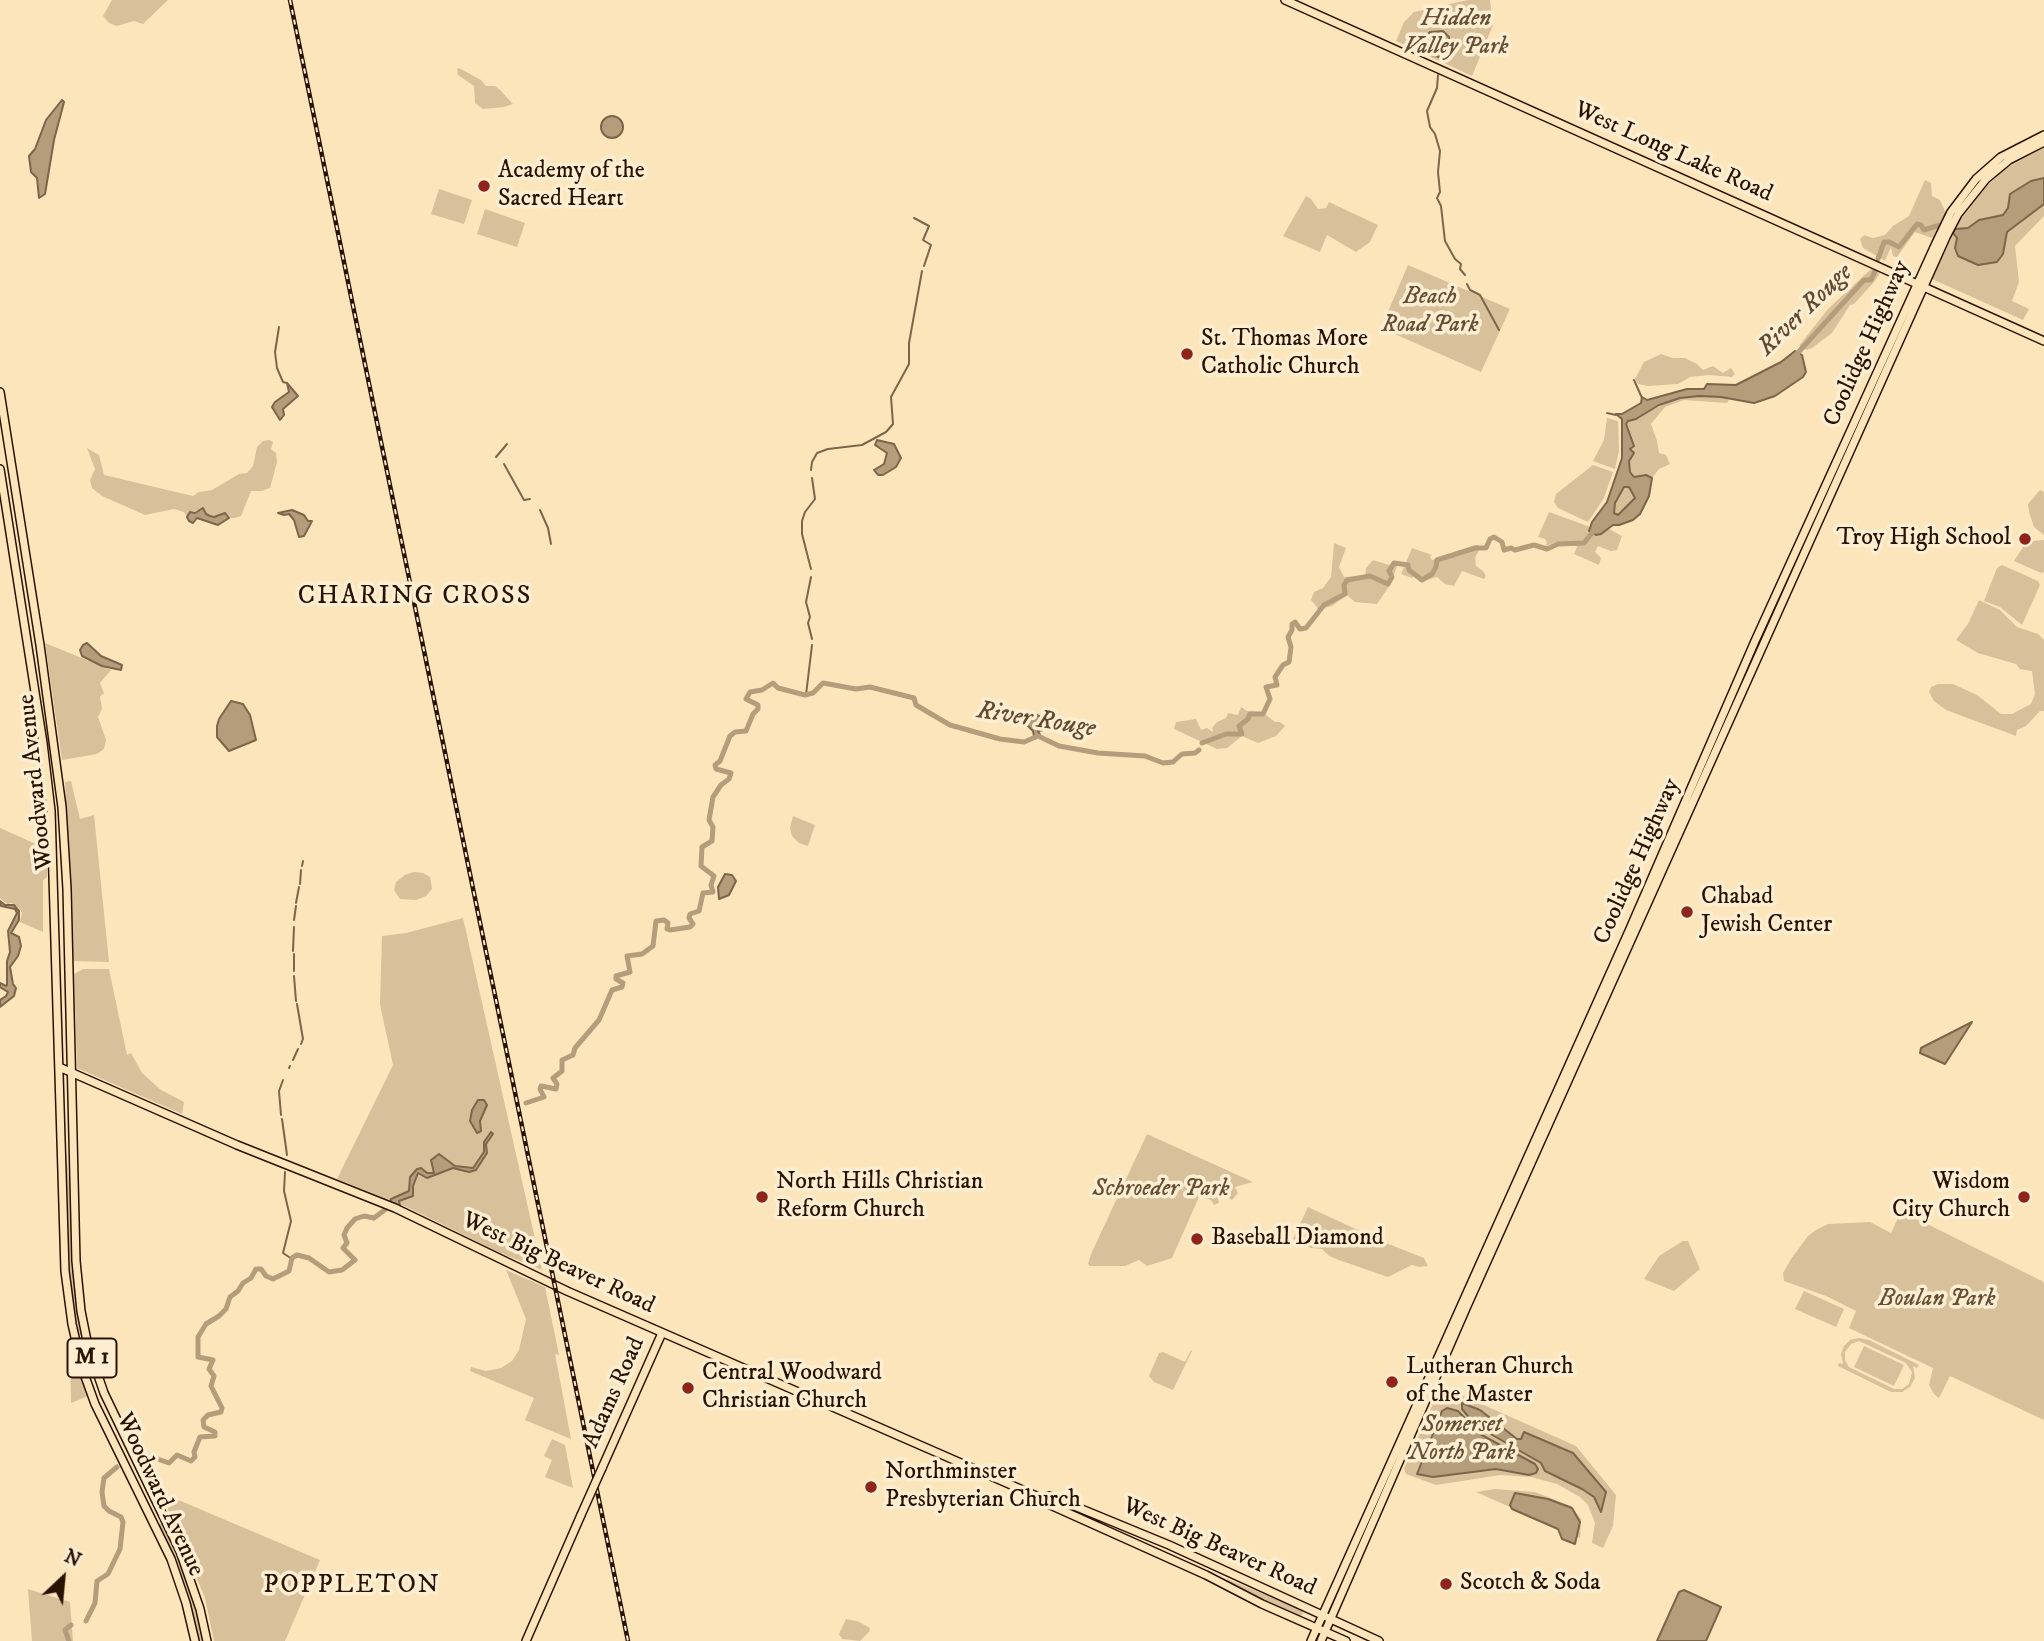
<!DOCTYPE html>
<style>
body{margin:0}
#map{position:relative;width:2044px;height:1641px;overflow:hidden;background:#fce5ba;font-family:"IM FELL DW Pica",serif}
canvas{display:block}
.north{position:absolute;left:28px;top:1543px;width:70px;height:70px;-webkit-text-stroke:5px #fdeed2;paint-order:stroke;rotate:26deg;font-size:19px;font-weight:700;line-height:28px;text-align:center;color:#2a1200}
.north::after{content:'';display:block;margin:auto;width:24px;height:32px;background:#2a1200;clip-path:polygon(50% 0,100% 100%,50% 72%,0 100%)}
</style>
<div id="map">
<canvas width="2044" height="1641"></canvas>
<div class="north">N</div>
</div>
<script>
const ctx = document.querySelector('canvas').getContext('2d');
ctx.lineJoin = 'round';
function fill(path, color) {
  ctx.fillStyle = color;
  ctx.fill(path, 'evenodd');
}
function shape(rows) {
  const path = new Path2D();
  for (const r of rows) {
    if (r.length === 3) {
      path.moveTo(r[0] + r[2], r[1]);
      path.arc(r[0], r[1], r[2], 0, 2 * Math.PI);
      continue;
    }
    path.moveTo(r[0], r[1]);
    for (let i = 2; i < r.length; i += 2) path.lineTo(r[i], r[i + 1]);
  }
  return path;
}
function stroke(path, color, width, dash) {
  ctx.strokeStyle = color;
  ctx.lineWidth = width;
  ctx.lineCap = dash ? 'butt' : 'round';
  ctx.setLineDash(dash || []);
  ctx.stroke(path);
}
function label(font, color, halo, rows, align = 'center') {
  ctx.font = font + ' "IM FELL DW Pica",serif';
  ctx.lineWidth = 7;
  ctx.setLineDash([]);
  ctx.textBaseline = 'middle';
  ctx.strokeStyle = halo;
  ctx.fillStyle = color;
  for (const [text, x, y, turn = 0] of rows) {
    ctx.save();
    ctx.translate(x, y);
    ctx.rotate((+turn || 0) * Math.PI / 180);
    ctx.textAlign = isNaN(turn) ? turn : align;
    if (halo) ctx.strokeText(text, 0, 0);
    ctx.fillText(text, 0, 0);
    ctx.restore();
  }
}
const green = shape([
 [112,0,168,0,143,24,134,21,117,26,109,23,103,16],
 [1468,0,1490,0,1493,25,1472,76,1396,41,1404,22,1414,12],
 [459,68,481,80,486,86,495,86,500,90,513,104,504,107,483,109,475,103,474,86,458,75,457,69],
 [2044,147,2044,216,2015,246,2019,282,2012,301,2029,309,2023,320,1932,279,1959,221,1974,198,2003,170],
 [1925,180,1931,183,1932,196,1940,200,1945,211,1945,216,1932,238,1915,232,1897,257,1893,256,1891,247,1885,261,1863,248,1860,239,1864,235,1873,238,1885,235,1893,226,1909,216],
 [439,189,472,200,464,224,431,214],
 [1306,196,1311,199,1318,209,1326,208,1329,202,1378,225,1370,242,1356,252,1327,235,1320,252,1283,236],
 [485,209,525,223,517,247,477,234],
 [1408,265,1510,309,1481,372,1381,328],
 [1871,269,1880,273,1874,282,1854,304,1850,305,1832,333,1812,348,1807,350,1799,346,1828,309],
 [1661,354,1673,358,1685,358,1697,364,1703,370,1713,366,1723,373,1731,368,1735,374,1732,377,1709,375,1690,377,1678,384,1648,386,1638,384,1635,379,1644,362],
 [1699,396,1726,398,1729,400,1727,403,1684,400,1665,407,1651,424,1657,441,1659,453,1666,455,1670,464,1659,469,1652,478,1649,475,1634,477,1630,472,1629,461,1630,449,1634,446,1626,424,1628,421,1673,400],
 [1607,418,1618,421,1619,451,1615,469,1593,461,1604,440],
 [269,440,273,442,271,449,276,453,277,462,270,488,261,491,251,491,241,516,234,518,229,518,225,513,214,517,206,514,204,509,190,512,187,517,184,512,174,509,145,515,102,496,92,488,90,480,95,469,87,448,99,455,104,475,193,496,199,492,212,490,239,474,247,473,253,466,257,447,263,441],
 [1593,465,1613,472,1604,498,1588,522,1558,508,1554,502,1556,494],
 [1624,487,1629,487,1635,498,1619,515,1614,513,1615,503],
 [2040,490,2044,492,2044,535,2034,527,2029,512,2028,504],
 [1549,512,1590,527,1590,531,1601,534,1609,529,1622,536,1617,550,1611,551,1598,546,1595,552,1601,558,1599,565,1574,554,1577,547,1573,543,1557,542,1545,546,1547,543,1545,539,1538,537],
 [2044,540,2044,572,2041,573,2014,561,2025,544,2033,541],
 [1334,543,1346,548,1339,567,1344,577,1363,576,1365,578,1366,568,1373,560,1389,565,1393,562,1399,561,1390,585,1377,604,1355,602,1347,595,1332,606,1324,608,1319,614,1317,607,1311,600,1314,592,1323,588,1331,577],
 [1477,545,1481,546,1475,558,1476,566,1483,571,1486,576,1484,579,1462,571,1454,586,1445,584,1437,577,1421,582,1414,576,1412,578,1401,574,1412,548,1432,555,1430,557,1432,560],
 [2002,565,2038,581,2040,585,2022,625,2000,607,1984,601,1997,568],
 [1979,600,2000,610,2017,627,2038,634,2044,640,2044,711,2040,711,2026,726,2017,730,2016,736,1946,710,1934,701,1929,692,1931,687,1938,684,1953,684,1977,695,2001,714,2012,714,2031,704,2035,694,2032,671,2020,669,2016,664,1978,653,1956,640,1968,624],
 [45,643,111,670,100,683,104,693,100,697,102,709,98,717,106,740,104,749,97,754,62,760],
 [1241,707,1247,711,1262,712,1275,722,1280,722,1285,726,1276,736,1258,743,1242,736,1227,748,1217,749,1174,729,1176,722,1196,719,1201,730,1207,728,1213,732,1212,728,1217,722,1226,718,1228,713,1238,715],
 [71,781,80,819,94,815,109,962,73,961,65,782],
 [793,816,815,825,808,846,799,843,792,836,790,828],
 [0,828,47,849,47,877,43,880,43,932,20,922,22,913,19,908,12,903,7,904,0,898],
 [414,872,423,873,430,877,432,889,426,896,416,900,400,899,394,890,396,882,405,875],
 [463,918,542,1270,498,1252,409,1208,337,1179,393,1065,380,1004,382,936,406,933],
 [83,969,109,969,127,1055,131,1053,142,1073,161,1090,184,1102,182,1114,77,1068,74,974],
 [1147,1134,1253,1182,1235,1187,1238,1193,1232,1200,1226,1196,1222,1196,1218,1199,1219,1203,1214,1205,1211,1200,1204,1198,1203,1188,1172,1258,1147,1266,1139,1260,1125,1266,1090,1266,1088,1264,1091,1254],
 [66,1151,71,1198,74,1279,81,1335,78,1334,70,1290],
 [1308,1207,1386,1243,1424,1258,1428,1266,1419,1267,1412,1265,1388,1277,1339,1260,1329,1256,1322,1249,1311,1248,1293,1239],
 [1901,1211,2044,1282,2044,1420,1950,1376,1939,1398,1934,1394,1929,1385,1933,1368,1849,1328,1856,1311,1826,1296,1784,1281,1783,1273,1791,1259,1808,1236,1816,1230,1828,1224,1870,1222,1891,1233],
 [1683,1241,1688,1241,1700,1269,1674,1291,1644,1279,1659,1256],
 [506,1270,545,1287,559,1355,555,1354,571,1439,525,1420,534,1398,470,1371,471,1367,486,1371,501,1368,512,1361,519,1350,526,1319],
 [1804,1291,1844,1309,1836,1327,1795,1309],
 [1859,1338,1869,1340,1919,1365,1917,1368,1913,1366,1915,1378,1910,1387,1902,1392,1891,1392,1838,1366,1839,1363,1843,1364,1841,1354,1844,1346,1850,1340],
 [1859,1341,1906,1363,1912,1372,1909,1384,1902,1389,1894,1389,1849,1367,1845,1360,1845,1352,1851,1344],
 [1864,1346,1904,1365,1894,1386,1854,1367],
 [1191,1350,1192,1351,1173,1390,1154,1382,1149,1376,1159,1353,1163,1352,1185,1362],
 [70,1351,73,1351,88,1396,71,1403],
 [1441,1386,1576,1446,1616,1495,1613,1526,1603,1548,1592,1543,1595,1523,1588,1505,1580,1497,1557,1484,1531,1477,1500,1475,1436,1485,1406,1474,1404,1469],
 [552,1439,565,1445,573,1488,545,1477,552,1460,544,1456],
 [1495,1489,1535,1492,1571,1506,1581,1519,1580,1538,1476,1492],
 [176,1499,320,1560,285,1641,214,1641,205,1598,166,1505],
 [163,1523,187,1578,203,1641,198,1641,186,1591,158,1525],
 [1227,1579,1302,1610,1303,1614,1300,1616,1248,1593,1228,1583],
 [28,1589,70,1602,73,1641,32,1641],
 [846,1619,857,1621,870,1628,869,1632,860,1641,842,1639,839,1634]
]);
const water = shape([
 [1443,31,1449,37,1448,49,1439,57,1428,54,1422,47,1423,39,1430,32,1443,31],
 [62,100,64,102,54,140,45,194,39,198,37,178,31,172,29,156,35,149,46,120,62,100],
 [612,127,11],
 [2044,178,2044,204,2007,232,2003,254,1997,262,1978,265,1958,256,1955,248,1957,238,1953,233,1955,229,1968,228,1979,220,2003,215,2008,208,2010,194,2031,181,2044,178],
 [1795,351,1802,355,1806,372,1803,377,1775,396,1754,403,1721,397,1699,396,1680,398,1659,405,1636,419,1628,421,1626,424,1634,446,1630,449,1634,453,1629,461,1630,472,1634,477,1646,475,1652,478,1649,496,1640,514,1633,520,1619,525,1613,525,1601,534,1596,535,1589,531,1592,522,1607,502,1622,458,1622,419,1616,414,1622,414,1641,403,1642,397,1647,400,1687,389,1704,389,1707,384,1736,385,1781,362,1795,351],
 [1624,487,1629,487,1635,498,1618,515,1614,513,1615,503,1624,487],
 [287,383,298,396,283,409,284,415,280,420,272,407,275,402,289,392,287,383],
 [877,440,894,444,901,458,896,467,883,475,878,475,874,470,884,464,887,453,875,445,877,440],
 [203,508,206,514,210,516,214,517,225,513,229,518,218,525,197,518,193,523,189,521,187,517,190,512,195,513,203,508],
 [292,510,304,515,308,521,312,521,304,536,299,537,294,520,289,514,284,515,278,513,292,510],
 [87,643,101,656,122,665,121,670,102,666,82,656,80,650,83,645,87,643],
 [231,701,243,704,250,715,256,740,229,751,217,737,217,726,219,719,231,701],
 [1035,714,1051,722,1048,729,1038,731,1040,735,1038,736,1034,736,1033,731,1026,724,1029,716,1035,714],
 [725,874,732,875,736,881,729,895,719,899,718,887,725,874],
 [0,901,5,905,14,905,19,911,19,920,11,933,19,937,21,946,18,956,10,967,13,984,16,988,14,996,0,1007,0,1000,6,996,8,992,0,987,0,983,6,986,7,985,7,961,10,952,8,931,17,913,15,909,1,906,0,901],
 [1972,1022,1945,1064,1920,1053,1921,1048,1972,1022],
 [478,1100,484,1100,487,1105,480,1121,481,1131,477,1133,470,1121,472,1110,478,1100],
 [491,1132,493,1134,486,1144,487,1153,476,1170,469,1172,453,1168,427,1178,418,1173,413,1186,413,1196,399,1201,400,1206,390,1203,391,1199,409,1191,410,1177,417,1169,421,1168,427,1173,434,1173,431,1160,439,1154,455,1166,473,1168,484,1152,484,1142,491,1132],
 [1462,1403,1480,1410,1517,1439,1521,1439,1524,1432,1573,1453,1606,1492,1601,1512,1594,1497,1582,1489,1545,1471,1541,1463,1475,1425,1462,1409,1462,1403],
 [1447,1408,1458,1411,1480,1434,1535,1464,1538,1469,1536,1473,1529,1475,1496,1469,1433,1477,1417,1474,1442,1411,1447,1408],
 [1515,1493,1548,1499,1572,1508,1580,1522,1575,1544,1562,1539,1558,1529,1512,1509,1510,1505,1515,1493],
 [1684,1590,1721,1607,1706,1641,1657,1641,1679,1592,1684,1590]
]);
const stream = shape([
 [1438,75,1437,88,1427,111,1430,127,1435,134,1440,151,1438,172,1440,192,1437,198,1441,206,1445,241,1455,259,1461,264,1460,269,1465,275],
 [914,218,929,226,923,240,931,245,924,266],
 [1467,284,1470,290,1480,295,1499,330],
 [279,327,275,352,277,368,283,382,287,383],
 [1634,380,1642,398],
 [1607,413,1616,415],
 [496,457,507,444],
 [504,464,524,500,530,499],
 [811,470,812,462,817,453,828,449,862,445,886,432,893,424,891,397,909,364,909,343,922,271],
 [540,510,548,528,551,544],
 [811,569,802,534,802,521,805,512,815,499,812,478],
 [811,577,806,602,810,617,808,623,812,639],
 [806,695,812,645],
 [302,866,303,861],
 [300,884,301,870],
 [296,903,299,887],
 [294,920,296,906],
 [293,951,294,927],
 [294,954,294,971],
 [294,976,296,1001],
 [297,1004,303,1039,301,1044],
 [293,1060,298,1049],
 [289,1068,290,1066],
 [281,1115,279,1091,283,1080],
 [282,1119,287,1155],
 [285,1172,284,1191,291,1221,283,1253,292,1259]
]);
const river = shape([
 [1878,259,1884,242,1889,242,1899,247,1917,224,1921,225,1924,230,1940,225],
 [1794,357,1864,280,1871,280,1875,271],
 [1202,743,1226,734,1242,734,1239,726,1248,719,1250,714,1263,714,1270,699,1266,687,1277,685,1275,677,1283,665,1289,662,1291,647,1288,637,1292,630,1292,624,1295,622,1300,629,1306,628,1324,605,1345,594,1344,585,1347,580,1370,576,1388,584,1392,577,1389,571,1394,563,1408,565,1409,570,1422,580,1432,574,1436,567,1437,560,1475,548,1486,548,1490,539,1494,537,1502,542,1504,550,1511,548,1515,550,1534,545,1547,549,1558,544,1584,543,1596,528],
 [526,1103,544,1097,540,1089,541,1086,556,1089,557,1084,553,1078,562,1071,562,1060,573,1055,575,1048,599,1020,612,990,622,987,623,983,616,979,616,976,630,972,627,956,642,954,653,946,656,921,664,920,668,923,667,929,670,930,690,927,693,924,689,918,690,914,699,911,703,893,713,892,711,885,714,876,701,866,702,847,712,841,713,827,709,820,713,797,721,785,729,779,731,773,716,769,715,765,720,761,730,736,735,732,746,731,753,714,758,709,758,705,746,699,750,692,762,690,773,683,778,688,805,695,813,693,823,683,856,689,870,687,914,698,916,705,950,725,1000,739,1024,742,1038,736,1059,746,1098,753,1145,756,1163,763,1173,762,1182,754,1195,753,1199,750],
 [143,1454,169,1463,177,1455,191,1461,195,1457,194,1452,200,1437,215,1436,215,1432,204,1427,203,1420,208,1415,221,1412,222,1408,211,1386,214,1376,209,1369,213,1360,198,1357,198,1337,206,1324,219,1316,226,1309,230,1297,238,1291,243,1283,251,1278,256,1269,261,1269,266,1276,273,1279,289,1271,292,1258,297,1255,309,1258,329,1272,342,1270,355,1260,343,1248,347,1243,344,1235,347,1228,355,1219,364,1216,374,1218,386,1209],
 [86,1621,95,1603,97,1581,108,1574,120,1549,123,1522,121,1517,109,1511,104,1506,102,1492,104,1478,117,1467],
 [69,1641,65,1630,71,1625]
]);
const major = shape([
 [1285,0,2044,341],
 [0,392,40,645,62,807,67,889,76,1261,81,1311,88,1346,104,1393,180,1551,200,1609,207,1641],
 [0,469,43,743,51,811,65,1271,72,1324,82,1368,95,1404,171,1559,186,1603,195,1641],
 [59,1067,237,1145,395,1208,567,1291,1041,1498,1048,1504,1206,1575,1262,1604,1346,1641],
 [602,1468,662,1333],
 [1041,1498,1050,1496,1169,1545,1379,1641],
 [526,1641,581,1515],
 [1311,1641,1629,931,1755,641,1936,243,1951,212,1976,179,2001,157,2044,135],
 [1321,1641,1467,1306,1946,237,1958,214,1986,179,2009,160,2044,142]
]);
const rail = shape([
 [290,0,628,1641]
]);
const majorBridge = shape([
 [581,1515,602,1468]
]);
const markers = [
 [484,186,7,"#8f2418"],
 [1187,354,7,"#8f2418"],
 [2025,539,7,"#8f2418"],
 [1687,912,7,"#8f2418"],
 [762,1197,7,"#8f2418"],
 [2024,1197,7,"#8f2418"],
 [1197,1239,7,"#8f2418"],
 [1392,1382,7,"#8f2418"],
 [688,1388,7,"#8f2418"],
 [871,1487,7,"#8f2418"],
 [1446,1584,7,"#8f2418"]
];
const shields = [
 [92,1358,49]
];
const shieldNames = [
 ["M 1",92,1358]
];
const parkNames = [
 ["Hidden",1456,20],
 ["Valley Park",1456,48],
 ["Beach",1430,298],
 ["Road Park",1430,326],
 ["Schroeder Park",1161,1190],
 ["Boulan Park",1937,1300],
 ["Somerset",1462,1426],
 ["North Park",1462,1454]
];
const streetNames = [
 ["West Long Lake Road",1673,153,24],
 ["Coolidge Highway",1868,344,-66],
 ["Woodward Avenue",37,782,-96],
 ["Coolidge Highway",1638,862,-66],
 ["West Big Beaver Road",558,1264,25],
 ["Adams Road",615,1393,-66],
 ["Woodward Avenue",159,1495,65],
 ["West Big Beaver Road",1219,1548,24]
];
const poiNames = [
 ["Academy of the",498,172],
 ["Sacred Heart",498,200],
 ["St. Thomas More",1201,340],
 ["Catholic Church",1201,368],
 ["Troy High School",2011,539,"right"],
 ["Chabad",1701,898],
 ["Jewish Center",1701,926],
 ["North Hills Christian",776,1183],
 ["Reform Church",776,1211],
 ["Wisdom",2010,1183,"right"],
 ["City Church",2010,1211,"right"],
 ["Baseball Diamond",1211,1239],
 ["Lutheran Church",1406,1368],
 ["of the Master",1406,1396],
 ["Central Woodward",702,1374],
 ["Christian Church",702,1402],
 ["Northminster",885,1473],
 ["Presbyterian Church",885,1501],
 ["Scotch & Soda",1460,1584]
];
const waterNames = [
 ["River Rouge",1806,311,-44],
 ["River Rouge",1036,721,9]
];
const neighbourhoodNames = [
 ["CHARING CROSS",415,598],
 ["POPPLETON",352,1587]
];
fill(green, '#d8c19a');
fill(water, '#b59d7b');
stroke(water, '#7d654a', 2);
stroke(stream, '#7d654a', 2);
stroke(river, '#b59d7b', 5);
stroke(major, '#2a1200', 10);
stroke(major, '#fce5ba', 7);
stroke(rail, '#2a1200', 4.5);
stroke(rail, '#fdeed2', 2, [5]);
stroke(majorBridge, '#2a1200', 10, []);
stroke(majorBridge, '#fce5ba', 7);
for (const [x, y, r, color] of markers) {
  const dot = new Path2D();
  dot.arc(x, y, r, 0, 2 * Math.PI);
  ctx.fillStyle = color;
  ctx.fill(dot);
  stroke(dot, '#fdeed2', 2.5);
}
for (const [x, y, w] of shields) {
  const box = new Path2D();
  box.roundRect(x - w / 2, y - 19.5, w, 39, 5);
  ctx.fillStyle = '#fdeed2';
  ctx.fill(box);
  stroke(box, '#2a1200', 2);
}
label('bold 23px', '#2a1200', null, shieldNames);
label('italic 24px', '#674f36', '#fdeed2', parkNames);
label('24px', '#2a1200', '#fdeed2', streetNames);
label('24px', '#2a1200', '#fdeed2', poiNames, 'left');
label('italic 26px', '#624a31', '#fdeed2', waterNames);
ctx.letterSpacing = '2px';
label('26px', '#2a1200', '#fdeed2', neighbourhoodNames);
ctx.letterSpacing = '0px';
</script>
